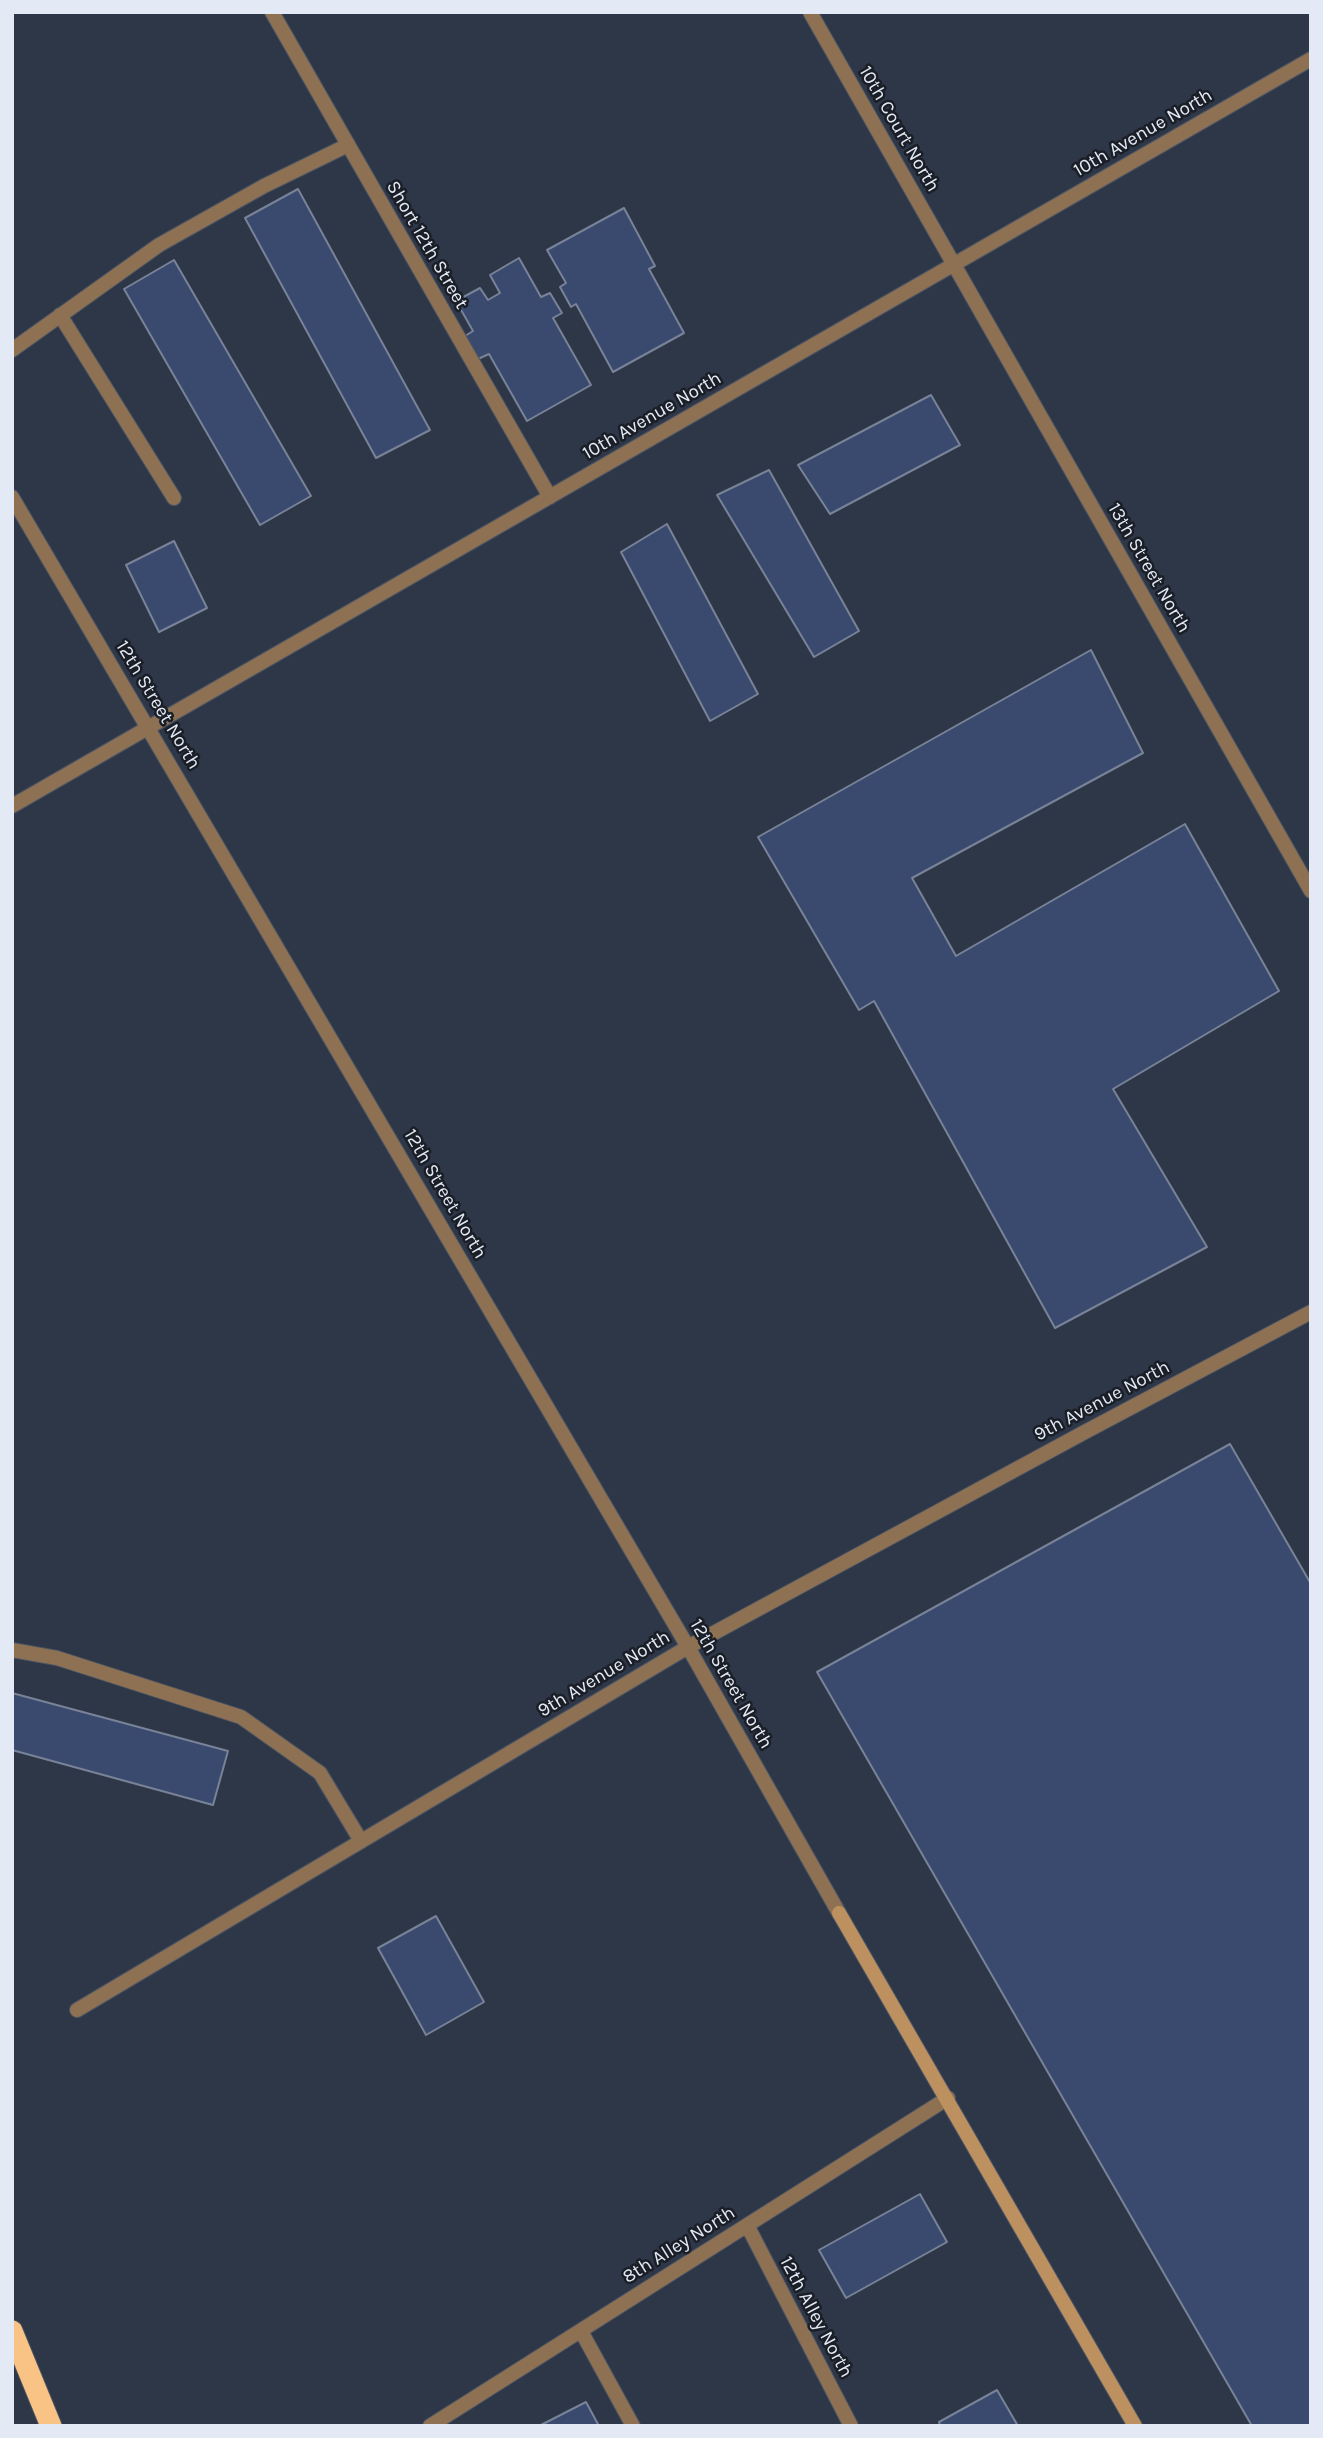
<!DOCTYPE html>
<style>
body{margin:0}
#map{position:relative;width:1323px;height:2438px;overflow:hidden;background:#2e3748;font-family:Karla,sans-serif}
canvas{display:block}
.frame{position:absolute;inset:0;border:14px solid #e4eaf5;pointer-events:none}
</style>
<div id="map">
<canvas width="1323" height="2438"></canvas>
<div class="frame"></div>
</div>
<script>
const ctx = document.querySelector('canvas').getContext('2d');
ctx.lineJoin = 'round';
function fill(path, color) {
  ctx.fillStyle = color;
  ctx.fill(path, 'evenodd');
}
function shape(rows) {
  const path = new Path2D();
  for (const r of rows) {
    path.moveTo(r[0], r[1]);
    for (let i = 2; i < r.length; i += 2) path.lineTo(r[i], r[i + 1]);
  }
  return path;
}
function stroke(path, color, width, dash) {
  ctx.strokeStyle = color;
  ctx.lineWidth = width;
  ctx.lineCap = dash ? 'butt' : 'round';
  ctx.setLineDash(dash || []);
  ctx.stroke(path);
}
function label(font, color, halo, rows, align = 'center') {
  ctx.font = font + ' Karla,sans-serif';
  ctx.lineWidth = 5;
  ctx.setLineDash([]);
  ctx.textBaseline = 'middle';
  ctx.strokeStyle = halo;
  ctx.fillStyle = color;
  for (const [text, x, y, turn = 0] of rows) {
    ctx.save();
    ctx.translate(x, y);
    ctx.rotate((+turn || 0) * Math.PI / 180);
    ctx.textAlign = isNaN(turn) ? turn : align;
    if (halo) ctx.strokeText(text, 0, 0);
    ctx.fillText(text, 0, 0);
    ctx.restore();
  }
}
const building = shape([
 [298,189,430,430,376,458,245,218,298,189],
 [624,208,655,266,649,269,684,333,613,372,576,304,571,307,560,287,566,283,547,250,624,208],
 [519,258,541,297,550,293,562,313,553,318,591,385,527,421,489,354,478,359,465,336,473,331,456,301,480,288,488,300,500,293,490,275,519,258],
 [174,260,311,496,260,525,124,289,174,260],
 [931,395,960,445,830,514,798,465,931,395],
 [769,470,859,631,814,657,717,495,769,470],
 [667,524,758,694,710,721,621,552,667,524],
 [174,541,207,608,159,632,126,565,174,541],
 [1091,650,1143,753,912,878,956,956,1185,824,1279,991,1113,1089,1207,1247,1055,1328,874,1001,859,1010,758,837,1091,650],
 [1230,1444,1311,1584,1311,2426,1252,2426,817,1672,1230,1444],
 [12,1693,228,1751,213,1805,12,1750,12,1693],
 [436,1916,484,2002,426,2035,378,1948,436,1916],
 [920,2194,947,2242,846,2298,819,2250,920,2194],
 [997,2390,1018,2426,940,2426,939,2422,997,2390],
 [586,2402,599,2426,539,2426,586,2402]
]);
const lane = shape([
 [60,315,174,498],
 [12,350,159,245,264,186,348,145],
 [12,1650,57,1658,241,1717,320,1773,361,1841],
 [747,2225,851,2426],
 [581,2331,633,2426],
 [430,2426,948,2098]
]);
const street = shape([
 [272,12,550,497],
 [810,12,1311,891],
 [12,497,688,1647,839,1913],
 [12,806,1311,59],
 [77,2010,688,1647,1083,1433,1311,1312]
]);
const secondary = shape([
 [839,1913,1135,2426]
]);
const highway = shape([
 [12,2331,51,2426]
]);
const streetNames = [
 ["10th Court North",899,129,60],
 ["10th Avenue North",1143,133,-30],
 ["Short 12th Street",427,245,60],
 ["10th Avenue North",652,416,-30],
 ["13th Street North",1149,568,60],
 ["12th Street North",158,705,59],
 ["12th Street North",445,1194,60],
 ["9th Avenue North",1102,1401,-28],
 ["9th Avenue North",604,1674,-31],
 ["12th Street North",731,1684,60],
 ["8th Alley North",679,2245,-32],
 ["12th Alley North",816,2317,62]
];
fill(building, '#3a4a6f');
stroke(building, '#798397', 2);
stroke(lane, '#4b5464', 16);
stroke(street, '#4b5464', 16);
stroke(secondary, '#4b5464', 16);
stroke(highway, '#4b5464', 23);
stroke(lane, '#8d7152', 14);
stroke(street, '#8d7152', 14);
stroke(secondary, '#bd915f', 14);
stroke(highway, '#f9c385', 21);
label('19px', '#e4eaf5', '#1a1e26', streetNames);
</script>
